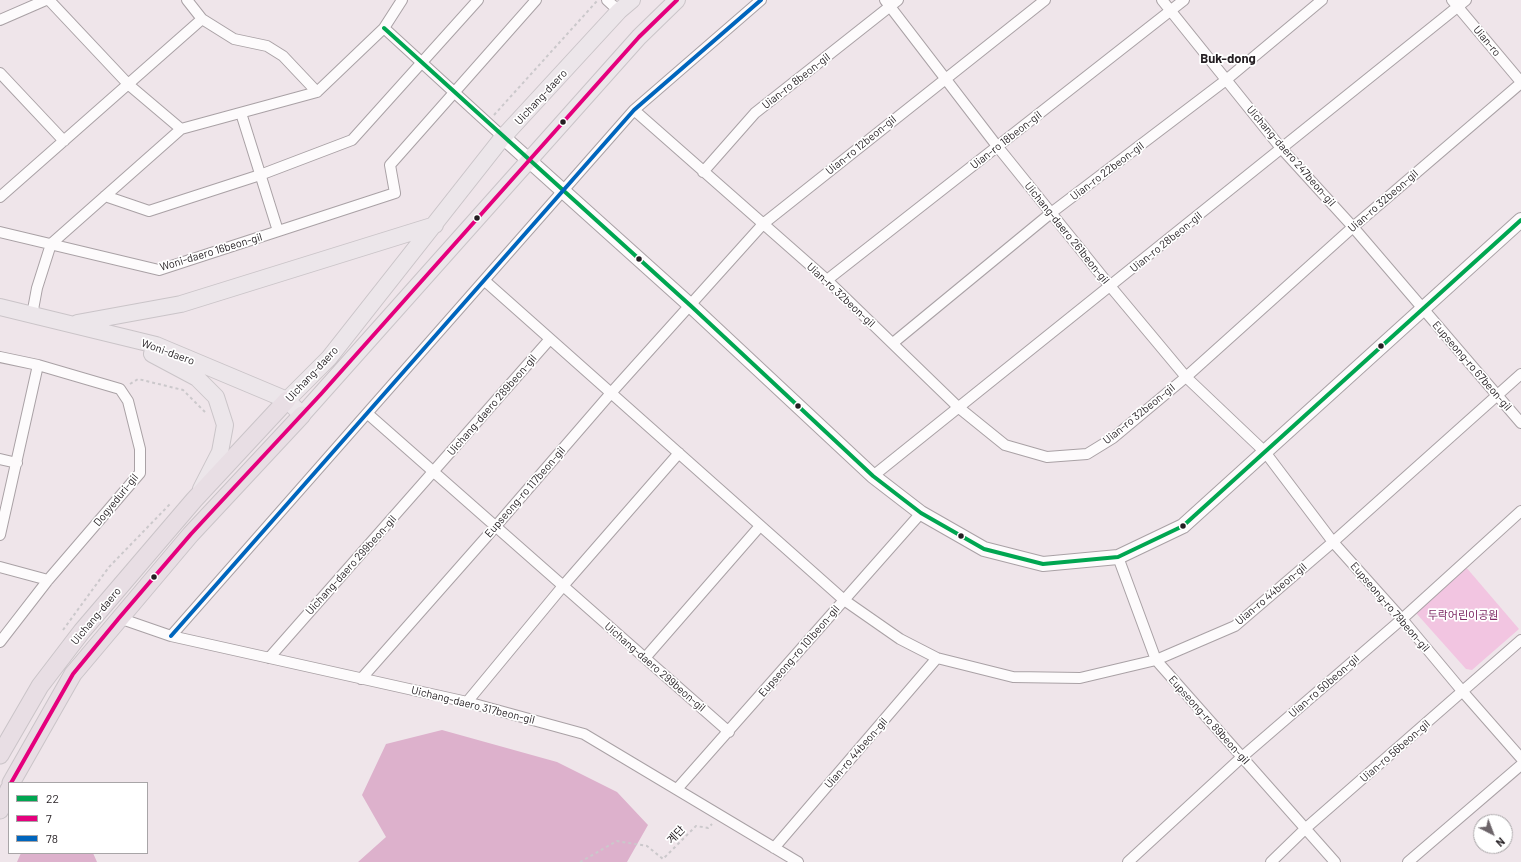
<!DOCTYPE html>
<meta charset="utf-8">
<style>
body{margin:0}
#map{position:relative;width:1521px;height:862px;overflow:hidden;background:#efe5ea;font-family:Barlow,sans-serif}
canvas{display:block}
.legend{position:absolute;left:8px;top:782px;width:140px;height:72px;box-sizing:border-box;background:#fff;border:1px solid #a8a5a7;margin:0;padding:5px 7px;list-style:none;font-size:12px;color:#251f23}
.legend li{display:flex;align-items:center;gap:8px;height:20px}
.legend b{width:20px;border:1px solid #a8a5a7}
.north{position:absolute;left:1473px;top:814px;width:40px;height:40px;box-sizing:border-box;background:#fff;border:1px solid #a8a5a7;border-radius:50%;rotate:138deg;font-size:11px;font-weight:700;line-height:16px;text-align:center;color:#251f23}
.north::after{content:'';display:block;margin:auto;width:14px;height:18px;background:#6c6469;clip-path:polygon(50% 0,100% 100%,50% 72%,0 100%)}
</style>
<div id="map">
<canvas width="1521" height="862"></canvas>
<ul class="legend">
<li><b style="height:5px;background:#00a651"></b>22</li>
<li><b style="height:5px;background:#e5007d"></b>7</li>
<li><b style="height:5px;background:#0065bd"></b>78</li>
</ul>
<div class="north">N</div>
</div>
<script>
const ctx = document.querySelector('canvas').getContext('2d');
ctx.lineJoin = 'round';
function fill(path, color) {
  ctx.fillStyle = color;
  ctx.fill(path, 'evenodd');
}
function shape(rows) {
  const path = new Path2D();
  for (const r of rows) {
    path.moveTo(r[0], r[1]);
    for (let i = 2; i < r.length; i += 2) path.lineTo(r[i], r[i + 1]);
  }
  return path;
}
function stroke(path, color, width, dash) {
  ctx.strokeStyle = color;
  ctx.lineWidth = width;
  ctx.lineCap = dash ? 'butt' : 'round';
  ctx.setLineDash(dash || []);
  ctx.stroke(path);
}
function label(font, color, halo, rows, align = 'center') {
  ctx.font = font + ' Barlow,"Noto Sans KR",sans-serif';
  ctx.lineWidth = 3.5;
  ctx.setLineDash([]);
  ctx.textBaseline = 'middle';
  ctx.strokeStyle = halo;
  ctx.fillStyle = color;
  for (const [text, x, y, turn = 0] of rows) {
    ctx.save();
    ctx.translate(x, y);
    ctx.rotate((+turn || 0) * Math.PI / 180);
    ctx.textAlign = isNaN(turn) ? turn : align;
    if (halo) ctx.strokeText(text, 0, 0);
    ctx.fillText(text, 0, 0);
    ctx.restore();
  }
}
const green = shape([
 [1465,566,1519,629,1472,670,1466,669,1416,613]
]);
const forest = shape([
 [442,730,557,762,617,792,648,825,627,862,358,862,386,837,362,795,386,744],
 [21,853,93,853,97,862,17,862]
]);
const path = shape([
 [494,115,597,1],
 [130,384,138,379,183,390,205,412],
 [63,630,109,567,171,503],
 [580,862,617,841,647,846,663,859,696,826,708,828,712,824]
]);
const minor = shape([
 [49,0,129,85,181,129],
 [187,0,202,19,234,39,267,46,283,56,317,92],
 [607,0,619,11],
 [885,0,997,146,1110,286,1186,377,1265,452,1333,542,1402,619,1463,692,1521,758],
 [1162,0,1281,148,1353,227,1521,423],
 [1452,0,1521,82],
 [0,20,46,0],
 [384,28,503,137],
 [0,73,64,141],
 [634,110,827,280,958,407,1005,445,1047,457,1087,454,1113,438,1186,377,1353,227,1521,83],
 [241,113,278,231],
 [703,172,755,113,898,0],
 [105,196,149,211,260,175,352,140,478,0],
 [0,197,202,19],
 [0,232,159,270,395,193,390,165,536,0],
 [827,280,1184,0],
 [485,281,844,600,900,639,937,658,1013,677,1080,678,1156,660,1235,626,1333,542,1521,374],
 [32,315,37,288,51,244,181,129,317,92,384,28,402,0],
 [893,343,1051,213,1226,80,1322,0],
 [0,357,38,365,120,389,128,401,140,449,140,473,48,580,0,642],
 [368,414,729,732],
 [0,459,17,463],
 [873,476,1466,0],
 [0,535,38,365],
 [1118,557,1156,660,1335,862],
 [0,567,48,580],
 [119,618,171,636,467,702,584,734,798,862],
 [171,636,634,110,761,0],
 [269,658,550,339],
 [645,658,760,526],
 [361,679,496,526,611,393,763,224,1045,0],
 [467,702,563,586,679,453],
 [677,789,921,513],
 [774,848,937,658],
 [1128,862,1242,757,1402,619,1521,511],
 [1271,862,1306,828,1521,640],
 [1408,862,1521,765]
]);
const secondary = shape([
 [503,137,691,306,873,476,921,513,984,549,1043,564,1118,557,1183,526,1521,220]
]);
const primary = shape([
 [0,307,156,345,287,400,302,415,639,37,677,0],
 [77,323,181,304,435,225],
 [152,354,197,378,216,397,225,425,220,452,201,489],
 [287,400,329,358,503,137,619,11,632,0]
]);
const trunk = shape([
 [0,755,40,686,82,631,194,500,287,400],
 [11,783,73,674,191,534,302,415],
 [0,810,9,789]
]);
const bus1 = shape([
 [384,28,691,306,873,476,921,513,984,549,1043,564,1118,557,1183,526,1521,220]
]);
const bus2 = shape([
 [11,783,73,674,119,618,191,534,321,394,639,37,677,0]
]);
const bus3 = shape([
 [171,636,634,110,761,0]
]);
const markers = [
 [563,122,3.5,"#251f23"],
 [477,218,3.5,"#251f23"],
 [639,259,3.5,"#251f23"],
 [1381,346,3.5,"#251f23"],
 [798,406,3.5,"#251f23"],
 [1183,526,3.5,"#251f23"],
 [961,536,3.5,"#251f23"],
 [154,577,3.5,"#251f23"]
];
const streetNames = [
 ["Uian-ro",1487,41,50],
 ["Uian-ro 8beon-gil",796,81,-38],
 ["Uichang-daero",541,97,-47],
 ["Uian-ro 18beon-gil",1006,140,-38],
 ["Uian-ro 12beon-gil",861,145,-39],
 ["Uichang-daero 247beon-gil",1291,156,49],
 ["Uian-ro 22beon-gil",1107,171,-37],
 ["Uian-ro 32beon-gil",1383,201,-41],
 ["Uichang-daero 261beon-gil",1067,233,51],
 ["Uian-ro 28beon-gil",1166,242,-39],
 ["Woni-daero 16beon-gil",211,252,-17],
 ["Uian-ro 32beon-gil",841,295,43],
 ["Woni-daero",168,352,20],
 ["Eupseong-ro 67beon-gil",1472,366,49],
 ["Uichang-daero",312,374,-47],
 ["Uichang-daero 289beon-gil",492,405,-49],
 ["Uian-ro 32beon-gil",1139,414,-39],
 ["Eupseong-ro 117beon-gil",525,492,-49],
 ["Dogyeduri-gil",116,500,-51],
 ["Uichang-daero 299beon-gil",351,565,-48],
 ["Uian-ro 44beon-gil",1271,594,-40],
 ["Eupseong-ro 79beon-gil",1390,607,49],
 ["Uichang-daero",96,616,-50],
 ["Eupseong-ro 101beon-gil",799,651,-49],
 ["Uichang-daero 299beon-gil",655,667,41],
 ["Uian-ro 50beon-gil",1324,686,-41],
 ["Uichang-daero 317beon-gil",473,705,14],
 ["Eupseong-ro 89beon-gil",1209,720,48],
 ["Uian-ro 56beon-gil",1395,751,-41],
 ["Uian-ro 44beon-gil",856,753,-49],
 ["계단",676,835,-45]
];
const parkNames = [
 ["두락어린이공원",1463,615]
];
const quarterNames = [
 ["Buk-dong",1228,59]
];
fill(green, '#f2c5e1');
fill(forest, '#ddb1cc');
stroke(minor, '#a9a1a5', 12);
stroke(secondary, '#a9a1a5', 16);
stroke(primary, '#cac4c8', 18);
stroke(trunk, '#cac4c8', 19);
stroke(path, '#cbc8cb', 2, [3, 3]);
stroke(minor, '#fdfbfc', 10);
stroke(secondary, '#fdfbfc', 14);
stroke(primary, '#ece6ea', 16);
stroke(trunk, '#e8dee4', 17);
stroke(bus1, '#00a651', 4);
stroke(bus2, '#e5007d', 4);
stroke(bus3, '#0065bd', 4);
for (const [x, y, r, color] of markers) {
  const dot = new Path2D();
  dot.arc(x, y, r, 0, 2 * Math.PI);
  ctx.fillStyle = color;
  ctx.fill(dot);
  stroke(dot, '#fff', 1.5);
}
label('11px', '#251f23', '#fff', streetNames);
label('11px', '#7f2a65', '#fff', parkNames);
label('bold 13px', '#251f23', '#fff', quarterNames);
</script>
